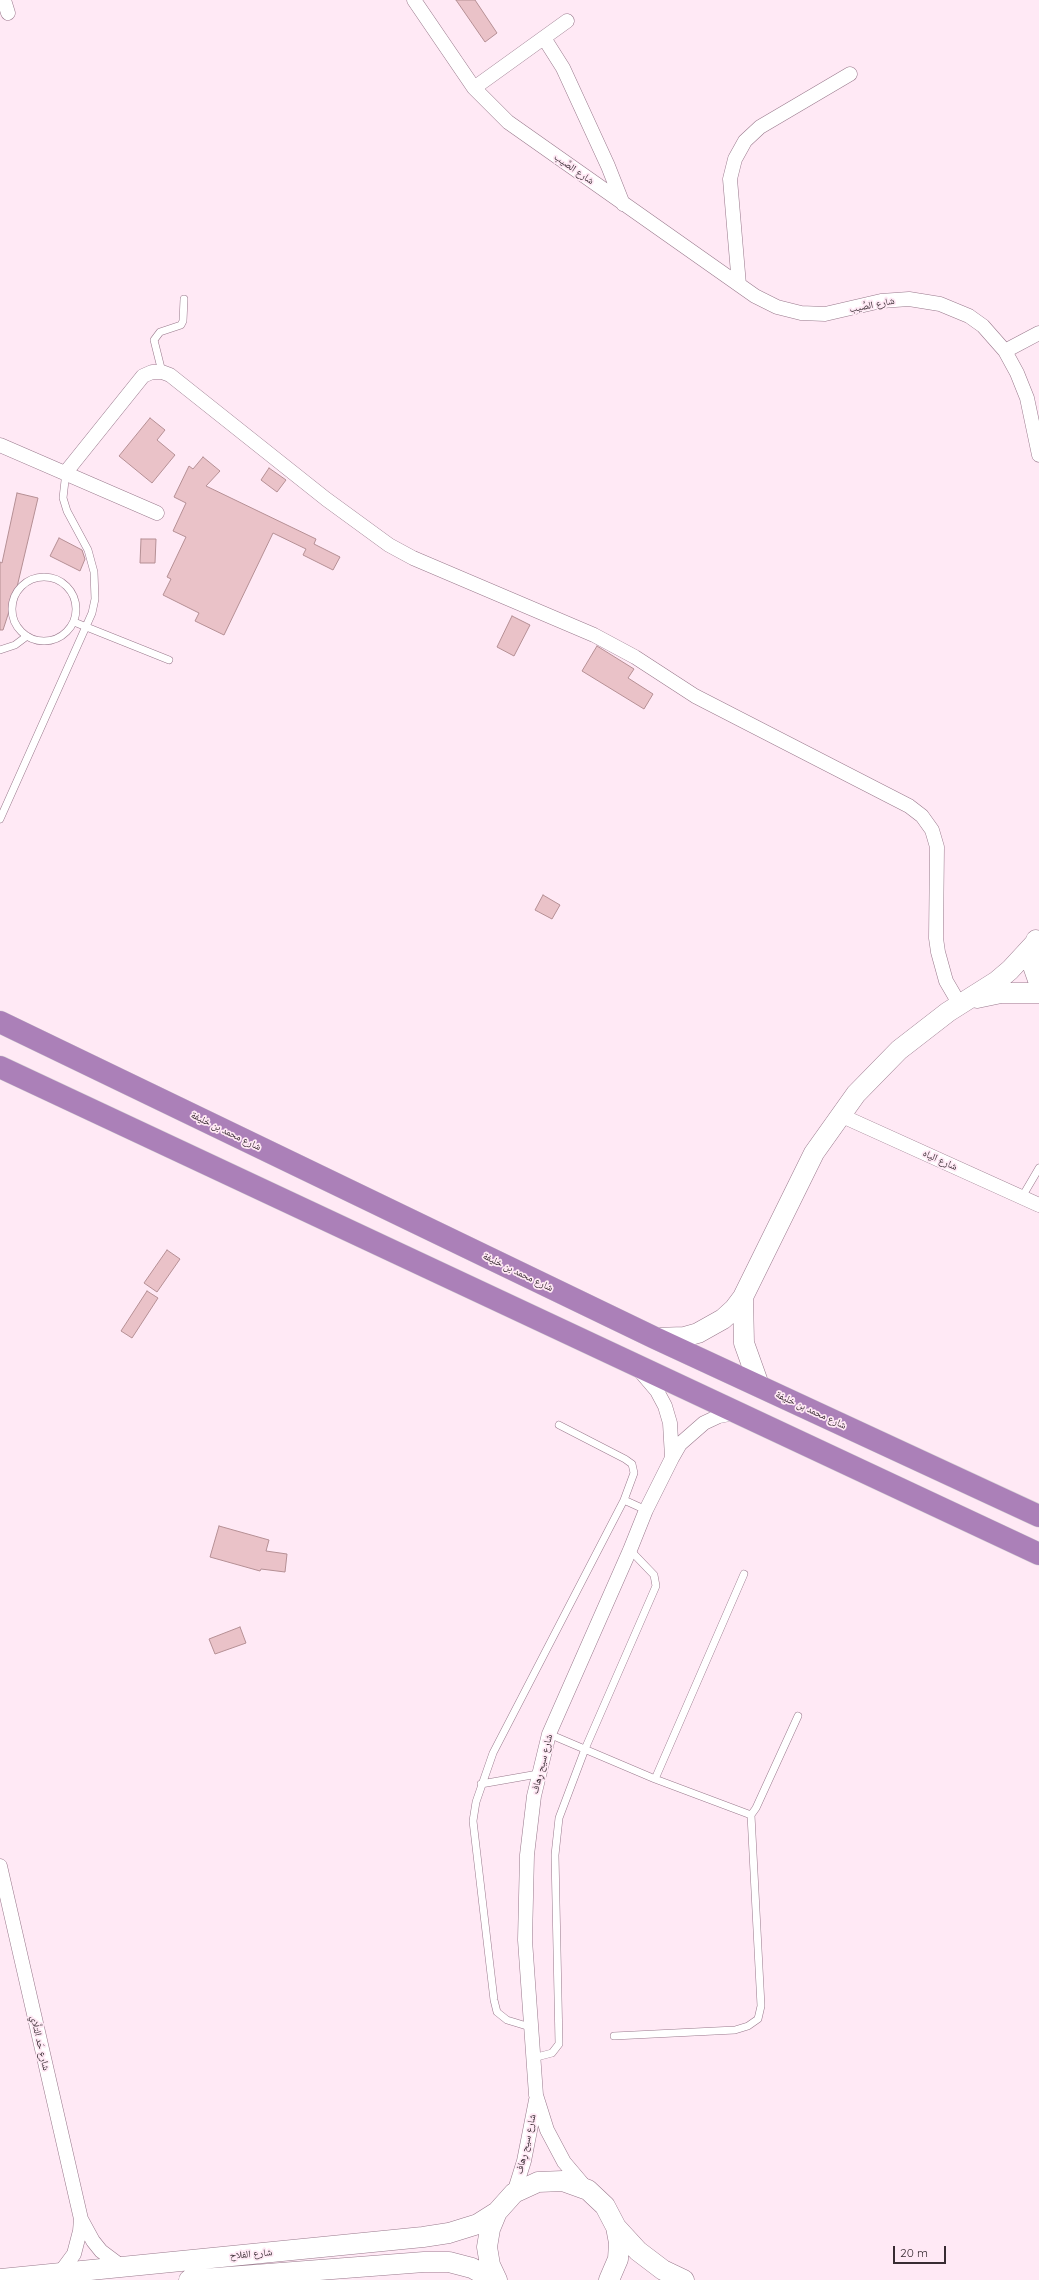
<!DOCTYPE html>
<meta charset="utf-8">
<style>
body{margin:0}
#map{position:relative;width:1039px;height:2280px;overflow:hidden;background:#ffe9f5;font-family:Quicksand,sans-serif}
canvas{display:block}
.scale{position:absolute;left:893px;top:2246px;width:53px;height:18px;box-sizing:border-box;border:2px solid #382b32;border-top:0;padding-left:5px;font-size:12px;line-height:14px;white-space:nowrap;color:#382b32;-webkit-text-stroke:3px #ffe9f5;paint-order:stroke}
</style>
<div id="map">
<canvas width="1039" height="2280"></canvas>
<div class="scale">20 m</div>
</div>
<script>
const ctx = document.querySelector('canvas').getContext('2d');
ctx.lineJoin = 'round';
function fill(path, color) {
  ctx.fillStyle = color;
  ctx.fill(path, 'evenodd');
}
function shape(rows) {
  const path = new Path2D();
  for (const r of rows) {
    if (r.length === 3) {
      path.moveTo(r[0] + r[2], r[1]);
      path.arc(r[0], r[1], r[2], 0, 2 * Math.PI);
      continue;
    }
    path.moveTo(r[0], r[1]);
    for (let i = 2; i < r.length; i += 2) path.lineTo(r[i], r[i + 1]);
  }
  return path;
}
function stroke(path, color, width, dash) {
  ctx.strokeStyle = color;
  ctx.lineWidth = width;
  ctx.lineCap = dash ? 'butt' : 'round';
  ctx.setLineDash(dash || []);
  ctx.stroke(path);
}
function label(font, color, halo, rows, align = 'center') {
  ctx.font = font + ' Quicksand,"Noto Naskh Arabic",sans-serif';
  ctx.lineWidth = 3.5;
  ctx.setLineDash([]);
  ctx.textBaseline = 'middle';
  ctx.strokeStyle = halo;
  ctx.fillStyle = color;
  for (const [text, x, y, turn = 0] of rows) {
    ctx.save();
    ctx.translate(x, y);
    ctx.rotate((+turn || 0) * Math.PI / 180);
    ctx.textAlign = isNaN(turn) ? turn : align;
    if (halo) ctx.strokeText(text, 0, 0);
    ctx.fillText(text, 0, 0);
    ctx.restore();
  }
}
const building = shape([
 [456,0,475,0,497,33,485,42,456,0],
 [150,418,165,430,157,440,175,455,152,483,119,456,150,418],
 [203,457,220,471,206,486,316,539,314,544,340,557,333,570,303,555,306,549,273,533,224,635,195,621,199,613,163,595,171,579,167,577,186,537,173,531,186,503,174,497,189,466,193,469,203,457],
 [269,468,286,480,277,492,261,480,269,468],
 [17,493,38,498,17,587,3,630,0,630,0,562,2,563,17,493],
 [59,538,82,550,85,559,80,571,50,556,59,538],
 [141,539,156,539,155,563,140,563,141,539],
 [512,616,530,625,514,656,497,647,512,616],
 [597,646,634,669,628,678,653,694,644,709,582,671,597,646],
 [543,895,560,905,552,919,535,910,543,895],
 [167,1250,180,1259,157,1292,144,1283,167,1250],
 [147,1291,158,1298,132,1338,121,1331,147,1291],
 [219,1526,269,1540,266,1551,287,1554,285,1572,261,1569,260,1571,210,1557,219,1526],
 [240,1627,246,1643,215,1654,209,1639,240,1627]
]);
const lane = shape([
 [162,372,154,340,160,332,181,325,183,321,184,299],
 [44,609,32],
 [74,622,169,660],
 [0,650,15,645,27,636],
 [0,819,92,613,95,599,94,572,88,550,67,511,63,498,66,472],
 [1022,1197,1039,1168],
 [624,1500,646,1510],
 [549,1734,655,1779,751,1815,756,1808,798,1716],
 [655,1779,744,1574],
 [481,1784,538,1774],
 [530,2027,507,2020,497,2012,494,2000,473,1821,476,1802,493,1753,624,1500,634,1473,632,1464,625,1459,559,1425],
 [614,2036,735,2030,748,2026,758,2019,761,2006,751,1815],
 [533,2058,552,2053,559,2044,555,1855,559,1818,585,1749,656,1586,654,1575,630,1550]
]);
const street = shape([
 [4,0,8,13],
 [414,0,474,88,508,122,755,296,777,307,801,313,825,314,881,301,909,299,940,304,969,316,983,326,1005,351,1017,373,1027,398,1039,455],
 [544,38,563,68,608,166,623,204],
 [474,88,567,21],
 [739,285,730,179,735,159,745,141,760,127,850,74],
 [1005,351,1039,333],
 [0,445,157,513],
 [66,472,143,376,152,372,162,372,170,375,326,499,389,545,413,558,594,635,635,657,695,696,909,806,922,816,932,830,937,847,936,938,938,952,946,981,960,1005],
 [840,1115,1039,1205],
 [640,1371,657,1391,665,1406,670,1423,672,1457],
 [0,1866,81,2219,93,2241,101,2251,121,2266],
 [586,2188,564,2162,547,2130,536,2095,525,1940,527,1855,534,1796,549,1734,630,1550,646,1510,672,1458,680,1444,704,1423,719,1416,735,1413],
 [514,2193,524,2161,536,2100],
 [60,2273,74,2254,80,2231,81,2219]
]);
const secondary = shape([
 [1036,940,1032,953,1032,963,1039,983],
 [977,998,1001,993,1039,993],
 [743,1297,744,1343,759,1385],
 [655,1338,684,1337,698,1333,723,1319,734,1309,743,1297,814,1153,856,1094,899,1050,948,1012,997,981,1010,970,1034,944],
 [616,2227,638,2251,663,2270,684,2280],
 [0,2279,423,2237,449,2233,478,2224,497,2212],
 [189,2280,424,2262,449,2262,472,2268,494,2280],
 [497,2280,490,2265,487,2247,490,2229,497,2212,514,2193,538,2182,563,2181,588,2190,605,2206,616,2227,619,2243,618,2259,609,2280]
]);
const highway = shape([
 [0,1022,655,1338,1039,1516],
 [0,1067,1039,1554]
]);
const streetNames = [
 ["شارع الصَّيب",574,169,35],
 ["شارع الصَّيب",872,305,-11],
 ["شارع محمد بن خليفة",226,1131,26],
 ["شارع الياه",940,1160,24],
 ["شارع محمد بن خليفة",518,1272,26],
 ["شارع محمد بن خليفة",811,1410,25],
 ["شارع سيح رِهاف",542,1764,-76],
 ["شارع حَد التلَّاي",40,2043,77],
 ["شارع سيح رِهاف",526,2144,-77],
 ["شارع الفلاح",251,2254,-5]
];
fill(building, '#eac2c8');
stroke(building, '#b58f94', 1);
stroke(lane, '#99798c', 8);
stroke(street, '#99798c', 15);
stroke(secondary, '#99798c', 21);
stroke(highway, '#d7d5d6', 23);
stroke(lane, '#fff', 7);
stroke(street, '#fff', 14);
stroke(secondary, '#fff', 20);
stroke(highway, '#ab80b8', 22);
label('10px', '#382b32', '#ffe9f5', streetNames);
</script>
